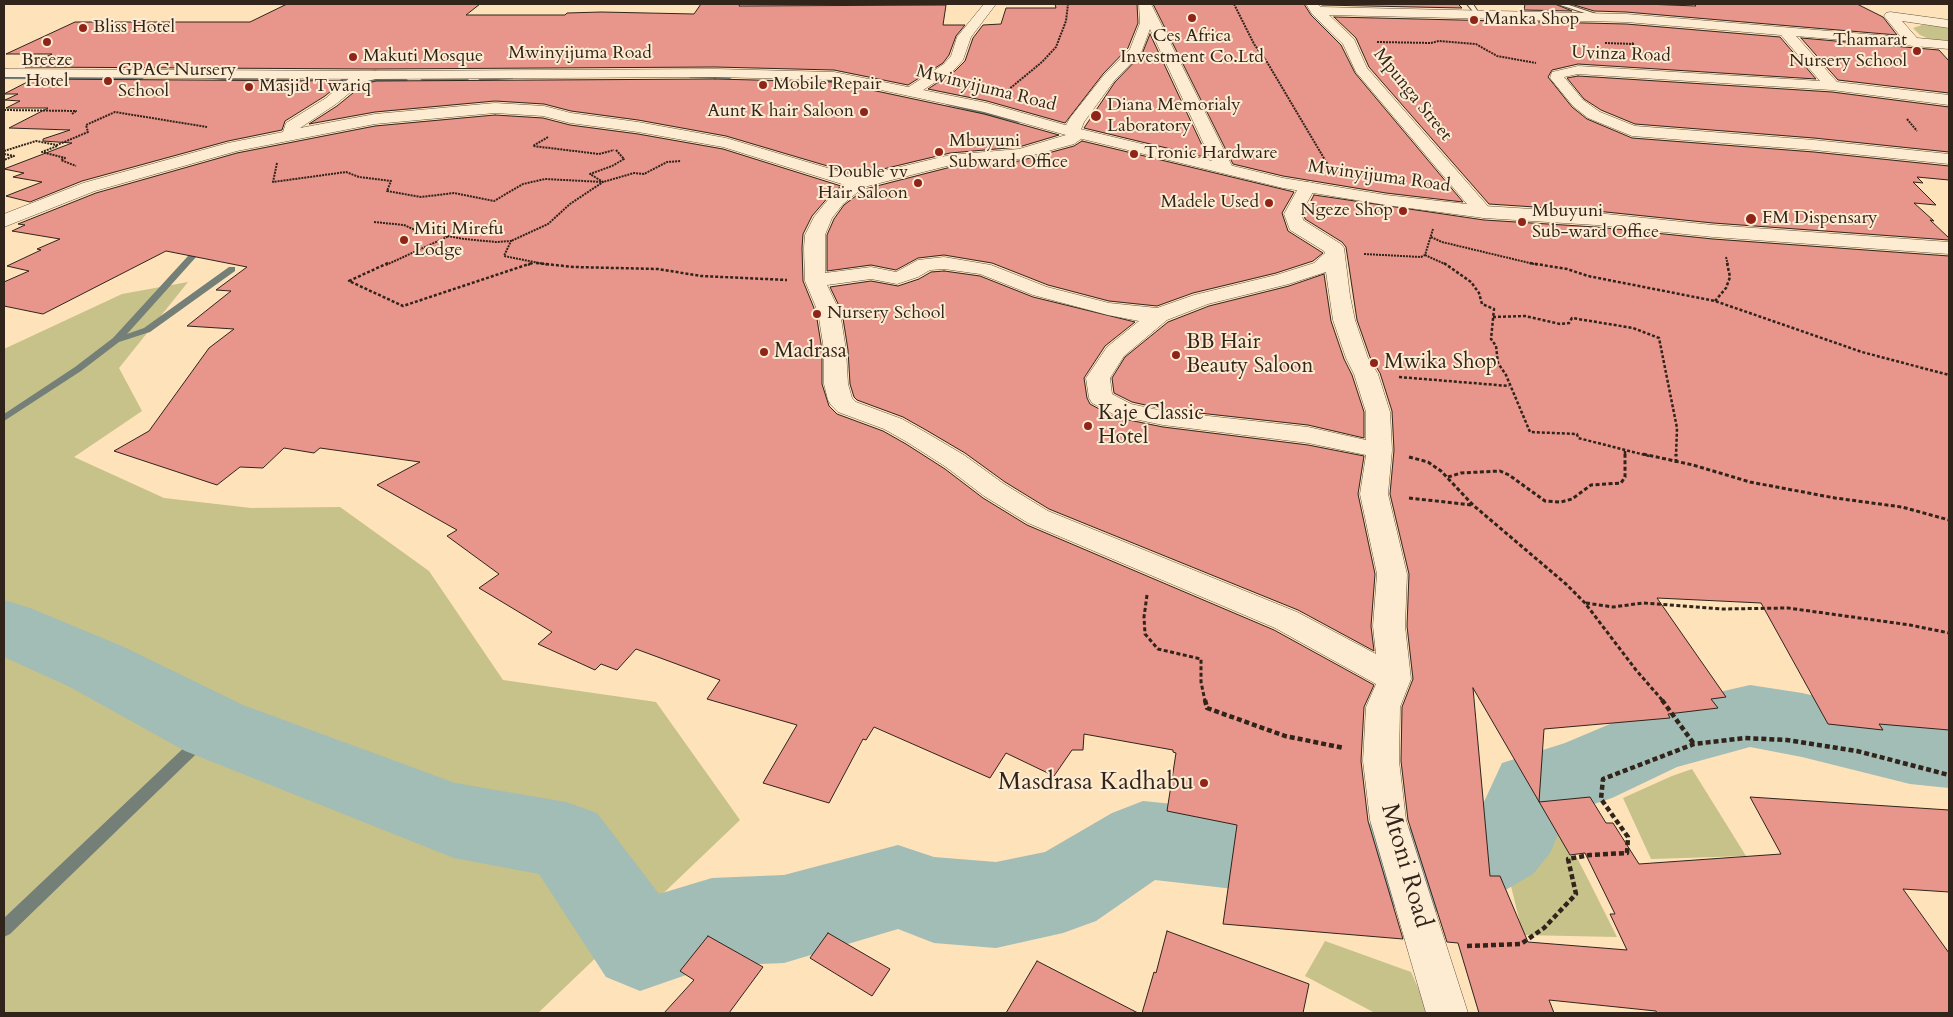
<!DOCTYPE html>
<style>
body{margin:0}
#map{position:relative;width:1953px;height:1017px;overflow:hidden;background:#fee2b9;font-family:Cardo,serif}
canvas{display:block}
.frame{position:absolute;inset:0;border:5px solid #30241b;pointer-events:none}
</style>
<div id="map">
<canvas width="1953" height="1017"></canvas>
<div class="frame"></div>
</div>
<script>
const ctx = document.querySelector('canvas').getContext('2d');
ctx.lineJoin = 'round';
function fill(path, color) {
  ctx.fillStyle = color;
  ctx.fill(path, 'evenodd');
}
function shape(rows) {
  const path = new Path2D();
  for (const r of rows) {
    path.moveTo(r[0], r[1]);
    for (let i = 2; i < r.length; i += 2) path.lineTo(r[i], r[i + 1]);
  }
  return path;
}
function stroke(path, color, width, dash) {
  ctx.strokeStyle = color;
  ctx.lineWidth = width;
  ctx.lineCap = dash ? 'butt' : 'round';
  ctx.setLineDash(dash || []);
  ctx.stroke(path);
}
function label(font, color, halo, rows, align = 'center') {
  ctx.font = font + ' Cardo,serif';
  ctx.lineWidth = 4;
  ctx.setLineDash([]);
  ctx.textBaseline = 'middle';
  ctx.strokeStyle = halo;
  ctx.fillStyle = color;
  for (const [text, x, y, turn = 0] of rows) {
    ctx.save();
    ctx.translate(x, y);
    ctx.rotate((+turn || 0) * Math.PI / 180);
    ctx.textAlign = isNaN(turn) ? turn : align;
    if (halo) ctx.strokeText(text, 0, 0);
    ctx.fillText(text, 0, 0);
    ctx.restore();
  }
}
const green = shape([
 [1922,25,1949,26,1949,42,1932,40,1920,35,1913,28],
 [188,282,119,368,142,411,74,457,164,498,251,508,340,507,429,571,503,680,656,702,740,820,538,1013,4,1013,4,349,122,294],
 [1692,769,1746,856,1651,859,1623,798,1672,776],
 [1543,792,1590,883,1617,937,1523,935,1510,882,1508,851,1533,827],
 [1325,941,1411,972,1429,1013,1375,1013,1305,976]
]);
const stream = shape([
 [4,75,141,76,144,78,141,80,4,79,4,75],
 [206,75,231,77,295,77,301,75,317,76,323,80,320,82,302,79,296,81,231,81,204,78,203,77,206,75],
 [692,75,730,75,733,77,730,79,690,78,689,77,692,75],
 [511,76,513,77,513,79,481,81,478,79,481,77,511,76],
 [812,76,855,82,858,84,855,86,810,79,810,77,812,76],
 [466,77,469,79,468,80,423,81,420,79,423,77,466,77],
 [405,78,408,80,407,81,343,82,340,80,343,78,405,78],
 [949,102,1020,120,1021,121,1018,123,947,105,946,104,949,102],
 [199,244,206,246,127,334,144,328,229,267,235,267,235,271,150,332,119,342,81,371,4,421,4,414,75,367,113,338,199,244],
 [214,722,219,724,221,728,219,732,10,934,4,937,4,918,209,724,214,722]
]);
const river = shape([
 [4,600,30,608,124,647,243,705,455,783,566,802,597,813,659,894,712,878,784,875,898,845,934,857,996,862,1045,852,1112,813,1143,801,1445,831,1471,818,1483,804,1502,763,1565,743,1629,716,1658,706,1750,685,1802,693,1910,718,1949,720,1949,788,1910,784,1802,757,1750,747,1677,767,1612,798,1567,813,1550,853,1533,874,1485,902,1453,914,1155,880,1096,921,1063,933,996,948,934,943,898,929,784,963,712,966,640,991,606,977,539,874,454,858,185,751,70,687,4,657,4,600]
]);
const building = shape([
 [287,4,480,4,466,15,565,15,567,13,601,12,694,14,701,4,740,4,739,6,946,5,943,25,965,25,956,36,949,55,943,63,908,85,834,70,715,67,375,69,25,67,52,54,6,54,75,22,250,22,287,4],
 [1055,4,1137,4,1138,23,1128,48,1103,74,1065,123,987,101,928,89,955,71,965,61,973,38,983,25,1001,24,1006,8,1056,8,1055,4],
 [1153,4,1304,4,1311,15,1341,45,1355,73,1463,202,1386,193,1283,176,1233,164,1153,4],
 [1320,4,1458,4,1462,8,1322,5,1320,4],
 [1525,4,1555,4,1572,11,1524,10,1525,4],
 [1571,4,1645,4,1696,6,1694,4,1857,4,1883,17,1897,35,1626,12,1594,11,1571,4],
 [1334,17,1626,24,1780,37,1816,79,1578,64,1552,70,1548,77,1572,107,1587,119,1632,138,1814,152,1949,166,1949,180,1917,177,1923,183,1913,182,1936,205,1914,203,1934,221,1930,220,1949,238,1949,240,1713,223,1596,211,1489,204,1369,67,1356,38,1334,17],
 [1150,34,1208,158,1084,128,1115,82,1142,54,1150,34],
 [1801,38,1939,50,1949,61,1949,93,1838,80,1801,38],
 [1578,76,1832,92,1949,107,1949,152,1814,138,1635,124,1601,110,1584,99,1567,78,1578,76],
 [33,79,343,81,325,96,285,121,282,130,228,141,82,181,30,202,6,196,42,182,13,177,24,173,4,169,72,143,43,141,43,139,70,130,9,128,48,108,6,108,20,101,5,100,18,94,4,94,33,79],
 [715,79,834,82,984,114,1059,135,1019,147,950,153,858,175,726,136,638,120,571,111,544,104,495,101,375,112,309,124,337,106,364,84,376,81,715,79],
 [495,115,543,118,570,125,638,134,723,149,841,186,830,195,812,216,803,234,802,248,803,281,816,313,822,350,822,384,829,406,837,414,883,431,906,444,945,469,983,498,1027,525,1274,630,1374,685,1364,707,1361,761,1368,821,1403,939,1223,924,1237,825,1167,811,1176,753,1173,752,1173,750,1084,734,1083,750,1072,750,1054,776,1006,753,990,778,874,727,866,740,863,739,829,803,763,783,797,725,707,699,720,680,636,649,617,670,601,664,595,670,538,644,552,632,479,588,499,574,447,536,457,530,377,485,420,462,320,448,314,453,284,448,263,468,240,467,217,485,114,451,149,431,209,348,234,329,187,326,231,291,216,290,247,267,166,251,43,314,4,306,4,282,29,271,7,266,41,250,37,249,60,239,12,231,25,225,18,224,96,193,237,153,375,126,495,115],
 [1082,141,1294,192,1282,213,1288,231,1323,253,1313,261,1276,273,1193,293,1157,306,1109,301,1048,285,992,263,944,255,918,258,896,270,871,265,827,271,827,235,834,219,844,205,865,189,951,167,1019,161,1074,146,1082,141],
 [1314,195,1484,220,1596,227,1713,239,1949,256,1949,730,1879,724,1883,730,1828,724,1761,603,1657,598,1726,697,1711,699,1718,708,1668,714,1670,718,1544,729,1539,802,1590,797,1606,823,1613,823,1639,864,1781,854,1750,797,1949,810,1949,892,1903,889,1949,953,1949,1013,1657,1013,1656,1011,1549,1000,1554,1013,1479,1013,1458,943,1447,942,1408,820,1401,761,1402,707,1413,679,1407,626,1409,574,1390,494,1394,450,1392,411,1380,373,1370,357,1357,320,1346,247,1342,242,1305,219,1304,214,1314,195],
 [1473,688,1570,855,1585,853,1615,914,1610,914,1627,950,1528,942,1500,876,1490,876,1473,688],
 [944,271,980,276,1033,297,1135,322,1105,346,1084,378,1087,398,1090,404,1114,417,1163,427,1308,445,1364,456,1358,494,1375,574,1371,626,1374,651,1298,610,1049,509,1005,482,965,453,926,430,903,417,857,400,854,397,850,384,848,350,842,312,830,287,871,281,898,286,919,279,931,272,944,271],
 [1324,274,1331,321,1344,359,1352,375,1364,412,1364,438,1308,425,1163,409,1132,402,1114,393,1112,378,1125,357,1168,322,1209,306,1289,286,1324,274],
 [1167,931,1309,984,1303,1013,1142,1013,1154,972,1156,973,1167,931],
 [828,933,890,969,872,996,810,958,828,933],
 [708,936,763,967,729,1013,664,1013,694,980,680,971,708,936],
 [1037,961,1138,1013,1006,1013,1037,961]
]);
const pathFar3 = shape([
 [1234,4,1254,44,1267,62,1328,165],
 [1377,42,1431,43,1439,41,1476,44,1497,56,1536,63],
 [1605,43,1634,44,1632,43],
 [1008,90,1042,62,1056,47,1066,21,1068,4],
 [4,110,76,111,72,114],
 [1907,119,1917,131],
 [548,137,533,146,599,154,614,150],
 [57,146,42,152,65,158,61,160,76,166],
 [616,150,624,159,612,166,590,174,603,182,634,173,644,174,667,162,681,161],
 [4,151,36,141,57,145,88,132,86,125,115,112,207,127],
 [4,154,14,156,4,160],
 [277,163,273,182,346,172,359,177,391,181,387,191,421,197,454,193,494,201,523,184,545,179,603,182,570,204,548,224,511,241],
 [374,222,404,225,415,230,464,239,496,242,511,241,504,256,549,265],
 [1431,237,1442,242,1538,265],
 [1364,254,1421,257,1425,255,1433,229],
 [1425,255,1447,265],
 [1726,257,1728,265],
 [386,265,449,236],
 [528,265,533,263]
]);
const pathFar2 = shape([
 [388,263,349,281,403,306,532,263],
 [536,263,574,267,658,269,701,276,787,280],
 [1444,263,1471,282,1479,293,1482,304,1494,309,1491,339,1496,346,1498,363,1506,375,1530,432,1577,434,1578,438,1649,456],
 [1530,263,1567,269,1588,276,1715,301,1862,352,1949,375],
 [1715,301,1726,288,1730,277,1727,263],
 [1493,317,1525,316,1560,324,1569,323,1572,318,1633,328,1659,338,1677,428,1676,456],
 [1399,377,1509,386],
 [1625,451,1625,456]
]);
const pathFar1 = shape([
 [1643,454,1693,465,1750,482,1835,498,1902,507,1949,520],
 [1409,457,1428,462,1441,471,1473,505,1566,584,1585,603,1636,670,1663,701],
 [1676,463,1676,454],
 [1448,477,1461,473,1500,471,1509,475,1545,501,1561,502,1572,499,1591,485,1621,483,1625,477,1625,454],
 [1409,498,1472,505],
 [1147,595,1144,617,1145,634,1158,649,1201,659,1201,682,1205,701],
 [1586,603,1613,607,1643,603,1722,609,1788,608,1910,625,1949,633]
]);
const path = shape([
 [1205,700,1207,708,1285,736,1344,748],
 [1662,700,1694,744],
 [1467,946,1521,944,1544,928,1576,894,1568,859,1590,855,1627,853,1628,837,1601,799,1603,779,1694,744,1745,738,1787,740,1857,751,1949,775]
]);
const service = shape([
 [1467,4,1473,4,1480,15,1476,15,1467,4],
 [1557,4,1566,4,1602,16,1597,17,1557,4]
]);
const minor = shape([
 [984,4,996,4,971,37,963,60,954,70,917,94,907,94,905,91,907,88,944,64,951,56,957,37,984,4],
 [1139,4,1151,4,1233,168,1230,172,1224,173,1218,172,1215,168,1150,29,1141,53,1114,81,1084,122,1080,132,1083,136,1081,139,1074,144,1019,159,951,165,864,187,843,204,832,218,825,235,825,273,871,267,896,272,918,260,944,257,991,265,1047,287,1109,303,1157,308,1194,295,1276,275,1314,263,1325,253,1324,251,1290,230,1284,214,1301,183,1307,182,1313,183,1316,187,1305,206,1302,214,1303,220,1341,244,1344,248,1350,296,1355,320,1368,358,1378,374,1390,412,1392,450,1388,494,1407,574,1405,626,1411,679,1400,707,1399,761,1406,820,1468,1013,1426,1013,1370,820,1363,761,1366,707,1376,684,1275,628,1028,523,984,496,946,467,907,442,884,429,838,412,831,405,828,400,824,384,824,350,818,312,805,281,804,248,805,235,814,217,831,196,845,185,723,147,638,132,570,123,543,116,495,113,375,124,237,151,95,191,4,227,4,214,83,183,228,143,283,132,286,123,326,98,353,75,375,71,380,72,382,75,380,78,363,82,336,104,300,128,375,114,495,103,544,106,571,113,638,122,726,138,858,177,950,155,1019,149,1066,135,1064,132,1065,127,1070,118,1104,75,1130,49,1140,23,1139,4],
 [944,269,980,274,1033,295,1108,315,1139,321,1107,347,1086,378,1089,398,1092,403,1115,415,1163,425,1308,443,1366,455,1360,494,1377,574,1373,626,1376,654,1297,612,1048,511,1004,484,964,455,925,432,902,419,856,402,852,398,848,384,846,350,840,312,827,285,871,279,897,284,918,277,930,270,944,269],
 [1326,272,1333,320,1346,358,1354,374,1366,412,1366,440,1308,427,1163,411,1131,404,1112,394,1110,378,1124,356,1167,320,1208,304,1289,284,1326,272],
 [1306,4,1317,4,1321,7,1626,14,1901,37,1884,16,1886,13,1890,12,1949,20,1949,28,1902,21,1917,38,1949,41,1949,49,1796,36,1837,82,1949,95,1949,105,1832,90,1578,74,1564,77,1583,100,1600,112,1635,126,1814,140,1949,154,1949,164,1814,150,1632,136,1588,118,1573,106,1550,78,1552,72,1578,66,1820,81,1781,35,1626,22,1329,15,1354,39,1367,68,1493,212,1491,216,1484,218,1477,216,1356,72,1343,44,1312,14,1306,4]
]);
const tertiary = shape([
 [4,69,375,71,715,69,834,72,987,103,1076,128,1283,178,1386,195,1484,206,1596,213,1713,225,1949,242,1949,254,1713,237,1596,225,1484,218,1386,205,1283,188,1066,135,984,112,834,80,715,77,375,79,4,77,4,69]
]);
const markers = [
 [1192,18,5,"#8f2418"],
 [1474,20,5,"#8f2418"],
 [83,28,5,"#8f2418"],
 [47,42,5,"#8f2418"],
 [1917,51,5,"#8f2418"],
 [353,57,5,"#8f2418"],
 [108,81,5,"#8f2418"],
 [763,85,5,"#8f2418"],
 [249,87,5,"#8f2418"],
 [864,112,5,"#8f2418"],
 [1096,116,6,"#8f2418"],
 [939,152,5,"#8f2418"],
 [1134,154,5,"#8f2418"],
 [918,183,5,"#8f2418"],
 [1269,203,5,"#8f2418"],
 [1403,211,5,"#8f2418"],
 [1751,219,6,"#8f2418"],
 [1522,222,5,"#8f2418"],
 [404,240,5,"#8f2418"],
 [817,314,5,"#8f2418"],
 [764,352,5,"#8f2418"],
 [1176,355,5,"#8f2418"],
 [1374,363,5,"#8f2418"],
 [1088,426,5,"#8f2418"],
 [1204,783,5,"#8f2418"]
];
const farPoinames = [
 ["Manka Shop",1484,20],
 ["Bliss Hotel",93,28],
 ["Ces Africa",1192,37,"center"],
 ["Investment Co.Ltd",1192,58,"center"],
 ["Thamarat",1907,41,"right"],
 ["Nursery School",1907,62,"right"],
 ["Makuti Mosque",363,57],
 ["Breeze",47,61,"center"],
 ["Hotel",47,82,"center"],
 ["GPAC Nursery",118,71],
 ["School",118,92],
 ["Mobile Repair",773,85],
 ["Masjid Twariq",259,87],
 ["Diana Memorialy",1107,106],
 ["Laboratory",1107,127],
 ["Aunt K hair Saloon",854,112,"right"],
 ["Mbuyuni",949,142],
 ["Subward Office",949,163],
 ["Tronic Hardware",1144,154],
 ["Double vv",908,173,"right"],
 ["Hair Saloon",908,194,"right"],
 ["Madele Used",1259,203,"right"],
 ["Ngeze Shop",1393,211,"right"],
 ["Mbuyuni",1532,212],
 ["Sub-ward Office",1532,233],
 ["FM Dispensary",1762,219],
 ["Miti Mirefu",414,230],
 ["Lodge",414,251],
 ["Nursery School",827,314]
];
const farStreetnames = [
 ["Mwinyijuma Road",580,54],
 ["Uvinza Road",1621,55,2],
 ["Mwinyijuma Road",986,89,14],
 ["Mpunga Street",1412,95,51],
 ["Mwinyijuma Road",1379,177,8]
];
const poiNames = [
 ["BB Hair",1186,343],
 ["Beauty Saloon",1186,367],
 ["Madrasa",774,352],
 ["Mwika Shop",1384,363],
 ["Kaje Classic",1098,414],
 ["Hotel",1098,438]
];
const nearPoinames = [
 ["Masdrasa Kadhabu",1194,783]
];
const nearStreetnames = [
 ["Mtoni Road",1405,866,74]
];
fill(green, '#c7c18a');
fill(stream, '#747f78');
fill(river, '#a2bcb6');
fill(building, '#e8958b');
stroke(building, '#30241b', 1);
stroke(service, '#645442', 2);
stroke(minor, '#645442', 1);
stroke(tertiary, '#645442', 1);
stroke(pathFar3, '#30241b', 2, [2, 1]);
stroke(pathFar2, '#30241b', 2.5, [3, 2]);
stroke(pathFar1, '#30241b', 3, [4, 2.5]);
stroke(path, '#30241b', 4.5, [5, 3]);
fill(service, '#feecd2');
fill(minor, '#feecd2');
fill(tertiary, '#feecd2');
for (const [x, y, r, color] of markers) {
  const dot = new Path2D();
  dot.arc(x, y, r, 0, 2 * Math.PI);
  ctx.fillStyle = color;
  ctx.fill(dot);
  stroke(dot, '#feecd2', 2);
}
label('18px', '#30241b', '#feecd2', farPoinames, 'left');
label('18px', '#30241b', '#feecd2', farStreetnames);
label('21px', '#30241b', '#feecd2', poiNames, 'left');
label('25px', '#30241b', '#feecd2', nearPoinames, 'right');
label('25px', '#30241b', '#feecd2', nearStreetnames);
</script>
